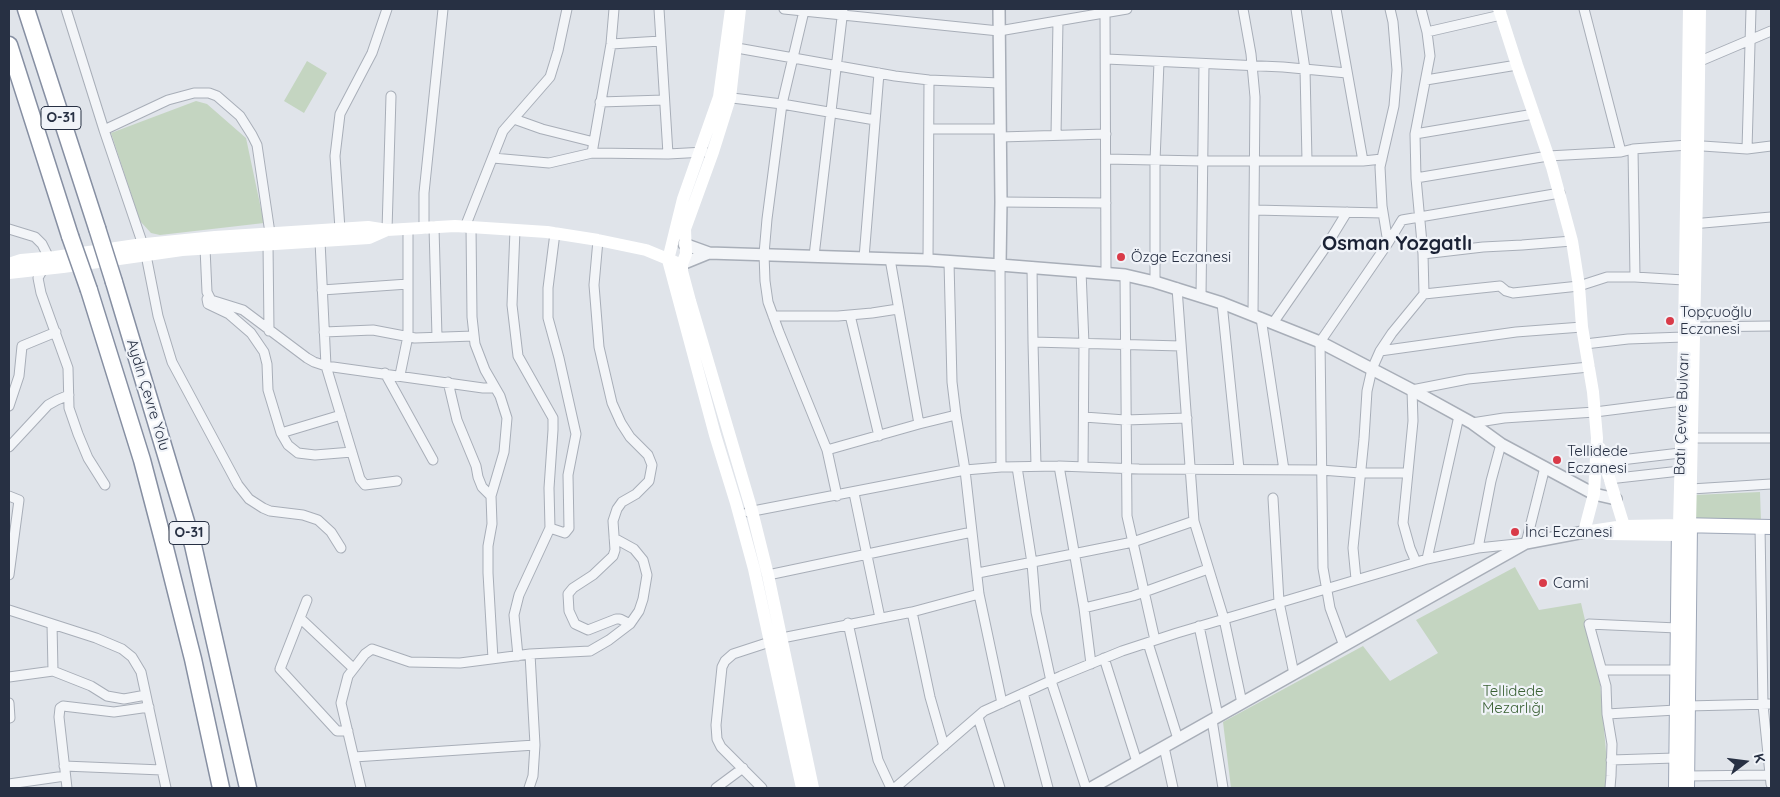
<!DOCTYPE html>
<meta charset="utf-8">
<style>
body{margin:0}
#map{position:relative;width:1780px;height:797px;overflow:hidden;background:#e0e4ea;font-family:Quicksand,sans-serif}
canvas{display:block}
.frame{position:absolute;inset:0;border:10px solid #273043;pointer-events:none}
.north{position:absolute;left:1720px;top:737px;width:50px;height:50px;-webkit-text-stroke:4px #f0f3f8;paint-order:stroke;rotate:75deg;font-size:14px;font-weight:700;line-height:20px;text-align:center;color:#273043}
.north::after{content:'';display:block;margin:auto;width:18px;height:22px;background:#273043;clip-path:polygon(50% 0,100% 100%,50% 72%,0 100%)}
</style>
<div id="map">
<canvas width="1780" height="797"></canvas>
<div class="frame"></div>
<div class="north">K</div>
</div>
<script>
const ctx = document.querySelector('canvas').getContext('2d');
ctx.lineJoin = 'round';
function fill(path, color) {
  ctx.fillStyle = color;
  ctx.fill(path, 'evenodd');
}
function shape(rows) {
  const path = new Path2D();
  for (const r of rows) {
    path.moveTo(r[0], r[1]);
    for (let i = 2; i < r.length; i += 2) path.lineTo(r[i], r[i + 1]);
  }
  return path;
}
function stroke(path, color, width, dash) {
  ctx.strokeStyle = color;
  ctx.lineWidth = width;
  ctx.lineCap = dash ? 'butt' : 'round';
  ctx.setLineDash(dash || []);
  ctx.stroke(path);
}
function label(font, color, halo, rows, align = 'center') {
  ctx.font = font + ' Quicksand,sans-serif';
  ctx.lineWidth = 4.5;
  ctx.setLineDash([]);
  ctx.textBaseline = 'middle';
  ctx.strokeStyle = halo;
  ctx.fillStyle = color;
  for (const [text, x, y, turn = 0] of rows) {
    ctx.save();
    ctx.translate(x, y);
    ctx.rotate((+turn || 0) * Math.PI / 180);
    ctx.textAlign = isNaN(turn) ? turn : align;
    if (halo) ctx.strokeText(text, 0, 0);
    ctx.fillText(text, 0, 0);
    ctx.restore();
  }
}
const green = shape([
 [307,61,327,73,304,113,284,101],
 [196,101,207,104,246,138,264,223,160,235,151,233,140,221,111,133],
 [1760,492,1761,522,1695,525,1694,495],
 [1515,567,1539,610,1581,603,1600,684,1608,774,1606,788,1231,788,1223,722,1363,646,1390,681,1438,653,1416,620]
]);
const minor = shape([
 [66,9,104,130,143,245],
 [659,9,668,154],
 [784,9,999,31,1127,9],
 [1105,9,1106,273],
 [1243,9,1251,54,1255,97,1253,315],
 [1296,9,1305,69,1307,161],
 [1336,9,1363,161],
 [1421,9,1427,32],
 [1584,9,1621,152,1633,149,1688,145,1747,149,1771,146],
 [804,11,782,104,767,219,764,254,765,281,768,302,779,332,827,450,837,496],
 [611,44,661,41],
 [737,48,895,76,929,80,1000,83],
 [1106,59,1283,67,1347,73],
 [1698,62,1771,31],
 [1426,80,1517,65],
 [724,97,782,104,875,120],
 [600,102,664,100],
 [514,119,542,129,594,142],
 [929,129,1000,129],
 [104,130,168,100,194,93,209,93,217,96,240,116,252,135,257,145,270,233],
 [1415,134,1534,114],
 [1056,135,1058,21],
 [1000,137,1106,134],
 [1633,149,1635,277],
 [1747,149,1751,9],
 [592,153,611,44,614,9],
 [493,158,549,163,592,153,668,154,705,152],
 [1106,159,1202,161,1363,161,1382,159],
 [1416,178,1548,156,1621,152],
 [1001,202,1106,203],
 [1254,210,1383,213],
 [1692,224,1771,217],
 [434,227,437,337],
 [465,227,503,131,550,77,558,51,567,9],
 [471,227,472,317,475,344,485,370,500,396,507,418,504,452,491,496],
 [424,228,424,193,443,9],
 [9,229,35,237,42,244,49,258],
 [340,229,335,156,340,114,372,53,387,9],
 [387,230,391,96],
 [515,230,512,305,518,356,553,418,553,430,549,488,550,528,519,595,514,615,518,656],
 [598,240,594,285,599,347,612,403,621,423,630,437,648,455,652,465,649,481,636,494,622,502,617,509,613,521,615,550,613,556,593,575,573,588,568,594,569,611,575,624,588,630,616,619,620,619,630,624],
 [320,241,326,366,360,479,365,485,397,481],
 [1388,243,1402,220,1560,193],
 [268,244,269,331],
 [205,248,207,292,211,300,243,310,307,358,314,362,326,366,483,388,495,388],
 [1423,254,1483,247,1522,245,1572,241],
 [146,255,158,316,172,362,238,485,249,499,263,508,270,511,303,515,318,520,331,532,341,548],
 [814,256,843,9],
 [864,258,879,73],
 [890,259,919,424,956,415],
 [928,260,929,80],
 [949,262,952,382,956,415,965,470,979,594,1002,703],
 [1000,265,1001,467],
 [1032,267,1033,342],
 [43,269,38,278,41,293,68,368,69,408,78,434,88,458,105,485],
 [1081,271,1084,344,1083,467],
 [1125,275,1127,516,1155,640],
 [1155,282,1155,161,1159,62],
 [1177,288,1194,521],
 [322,290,408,284],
 [1424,294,1500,286,1506,291,1513,293,1579,286,1607,277,1635,277,1684,280,1689,278],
 [1201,296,1204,64],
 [207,299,208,304,229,314,251,333,264,352,267,364,268,390,281,433,288,445,298,453,315,455,352,452],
 [1222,303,1239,469],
 [850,315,879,436],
 [773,316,838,316,872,313,898,309],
 [1261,318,1284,470],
 [1273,323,1325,248,1347,212],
 [324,332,373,330,415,338,474,336],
 [1585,344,1628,339,1684,337,1694,327,1771,326],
 [1380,351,1516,332,1582,327],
 [385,373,433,460],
 [400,375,408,336,408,229],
 [448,382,457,420,476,466,478,477,482,487,491,496,492,524,488,546,488,573,493,659],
 [9,406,19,376,22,346,56,332],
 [1084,417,1125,420,1187,418],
 [1472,423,1504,418,1595,412,1682,401],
 [281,433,341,415],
 [1692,438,1771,438],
 [1501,444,1491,481,1478,548,1526,543,1545,467],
 [9,447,48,405,57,400,69,395],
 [827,450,919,424],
 [1604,462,1680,453],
 [1036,466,1033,342,1181,346],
 [1059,466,1084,608,1091,664],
 [1017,467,1032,563,1036,612,1051,681,1086,788],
 [1609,479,1680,471],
 [1691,489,1771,484],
 [854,493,880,618],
 [9,496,19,500,9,575],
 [1273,498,1279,602,1294,674],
 [748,512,965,470,1001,467,1059,466,1139,469,1321,470,1360,473,1408,473],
 [1760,527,1763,705,1771,784],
 [550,528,565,533,569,528,568,475,576,434,559,358,548,318,548,288,555,233],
 [1427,559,1478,548],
 [1416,562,1410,548,1403,523,1413,421,1412,390,1468,379,1589,367],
 [978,573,1133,542,1194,521,1224,619,1242,703],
 [768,575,972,532],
 [1356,579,1353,548,1364,439,1367,391,1372,369,1380,351,1392,333,1424,294,1423,254,1416,178,1415,134,1430,56,1427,32,1501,15],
 [307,600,280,669,337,731,348,731],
 [1084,608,1133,596,1208,569],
 [9,610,96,638,122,649,132,657,141,672,166,788],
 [912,612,930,697,944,746],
 [300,618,353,668],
 [848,623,878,760,891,788],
 [52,624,53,671],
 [1199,626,1218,716],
 [1148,643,1178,739],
 [1344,646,1330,608,1323,568,1320,342,1388,243,1382,206,1380,167,1394,106,1397,70,1393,22,1390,9],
 [1104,658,1137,762],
 [1602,670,1677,670],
 [9,677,53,671,91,686,107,696,124,699,146,695],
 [1023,693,1048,788],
 [9,703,10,718,9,718],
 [1607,714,1676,710,1687,706,1771,704],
 [978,717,1000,788],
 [1212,720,1223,788],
 [1164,747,1173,788],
 [354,757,535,745],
 [1611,760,1675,758],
 [64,766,162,770],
 [1687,776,1769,775],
 [9,784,65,776],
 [67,788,59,717,60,708,63,706,114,712,149,707],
 [361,788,341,703,348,676,365,654,372,649,410,662,460,663,530,654,590,651,609,640,630,624,639,611,643,599,647,575,643,560,634,549,614,538],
 [529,788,533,776,535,745,530,654],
 [716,788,743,768],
 [762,788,721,747,717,739,716,725,722,667,725,661,733,654,782,638,912,612,979,594],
 [895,788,984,711,1061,676,1122,651,1177,633,1427,559,1459,416],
 [1610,788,1611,776,1612,744,1607,714,1606,686,1589,624,1677,628]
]);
const tertiary = shape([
 [999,9,1001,202,1000,265],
 [684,244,709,253,928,260,1000,265,1125,275,1155,282,1222,303,1320,342,1412,390,1472,423,1501,444,1594,494,1616,499],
 [682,264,709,253],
 [1091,788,1526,543,1584,532]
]);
const secondary = shape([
 [731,9,719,97,683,199,668,260,715,435,736,503,754,569,802,788],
 [740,9,730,98,713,152,685,229,686,254,682,264,682,271,690,301,752,511,768,575,813,788],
 [1499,9,1517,65,1552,167,1572,241,1579,286,1582,327,1593,392,1597,438,1594,494,1584,532],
 [9,264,21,260,55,257,136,245,215,237,368,227,387,230,455,226,547,232,598,240,646,250,675,262],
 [9,273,63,267,182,250,369,238,387,230],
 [1600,448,1624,526],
 [1690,525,1698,145,1700,9],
 [1584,532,1624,526,1679,525,1684,337,1689,9],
 [1607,534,1678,535]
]);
const primary = shape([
 [1676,788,1679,525,1771,527],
 [1687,788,1690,525]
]);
const motorway = shape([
 [26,9,97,228],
 [9,45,70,236],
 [114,282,193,545,248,788],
 [89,290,142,460,163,540,193,659,221,788]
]);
const motorwayBridge = shape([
 [97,228,114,282],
 [70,236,89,290]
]);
const markers = [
 [1121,257,5,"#d93b49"],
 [1670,321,5,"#d93b49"],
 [1557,460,5,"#d93b49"],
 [1515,532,5,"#d93b49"],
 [1543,583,5,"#d93b49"]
];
const shields = [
 [61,118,40],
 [189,533,40]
];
const shieldNames = [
 ["O-31",61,118],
 ["O-31",189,533]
];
const poiNames = [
 ["Özge Eczanesi",1131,257],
 ["Topçuoğlu",1680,312],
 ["Eczanesi",1680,329],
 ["Tellidede",1567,451],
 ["Eczanesi",1567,468],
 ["İnci Eczanesi",1525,532],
 ["Cami",1553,583]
];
const streetNames = [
 ["Aydın Çevre Yolu",148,395,73],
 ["Batı Çevre Bulvarı",1682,414,-88]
];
const parkNames = [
 ["Tellidede",1513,691],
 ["Mezarlığı",1513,708]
];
const districtNames = [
 ["Osman Yozgatlı",1397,244]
];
fill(green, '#c4d5c1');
stroke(minor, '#a8aeb8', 11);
stroke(tertiary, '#a8aeb8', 14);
stroke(primary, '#9ea7b7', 16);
stroke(motorway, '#868fa2', 19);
stroke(minor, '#f3f5f8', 9);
stroke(tertiary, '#f3f5f8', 11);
stroke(secondary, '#fff', 12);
stroke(primary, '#fff', 14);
stroke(motorway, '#fff', 16);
stroke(motorwayBridge, '#868fa2', 19, []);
stroke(motorwayBridge, '#fff', 16);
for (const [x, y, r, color] of markers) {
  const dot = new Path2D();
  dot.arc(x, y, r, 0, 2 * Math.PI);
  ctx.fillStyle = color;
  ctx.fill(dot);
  stroke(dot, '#f0f3f8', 2);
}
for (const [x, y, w] of shields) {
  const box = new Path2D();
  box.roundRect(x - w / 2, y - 11.5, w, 23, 4);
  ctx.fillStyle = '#f0f3f8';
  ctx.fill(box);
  stroke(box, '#273043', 1);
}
label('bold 14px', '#273043', null, shieldNames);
label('15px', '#273043', '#f0f3f8', poiNames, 'left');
label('15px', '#273043', '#f0f3f8', streetNames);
label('15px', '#396033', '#f0f3f8', parkNames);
label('bold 20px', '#1a2134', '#f0f3f8', districtNames);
</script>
